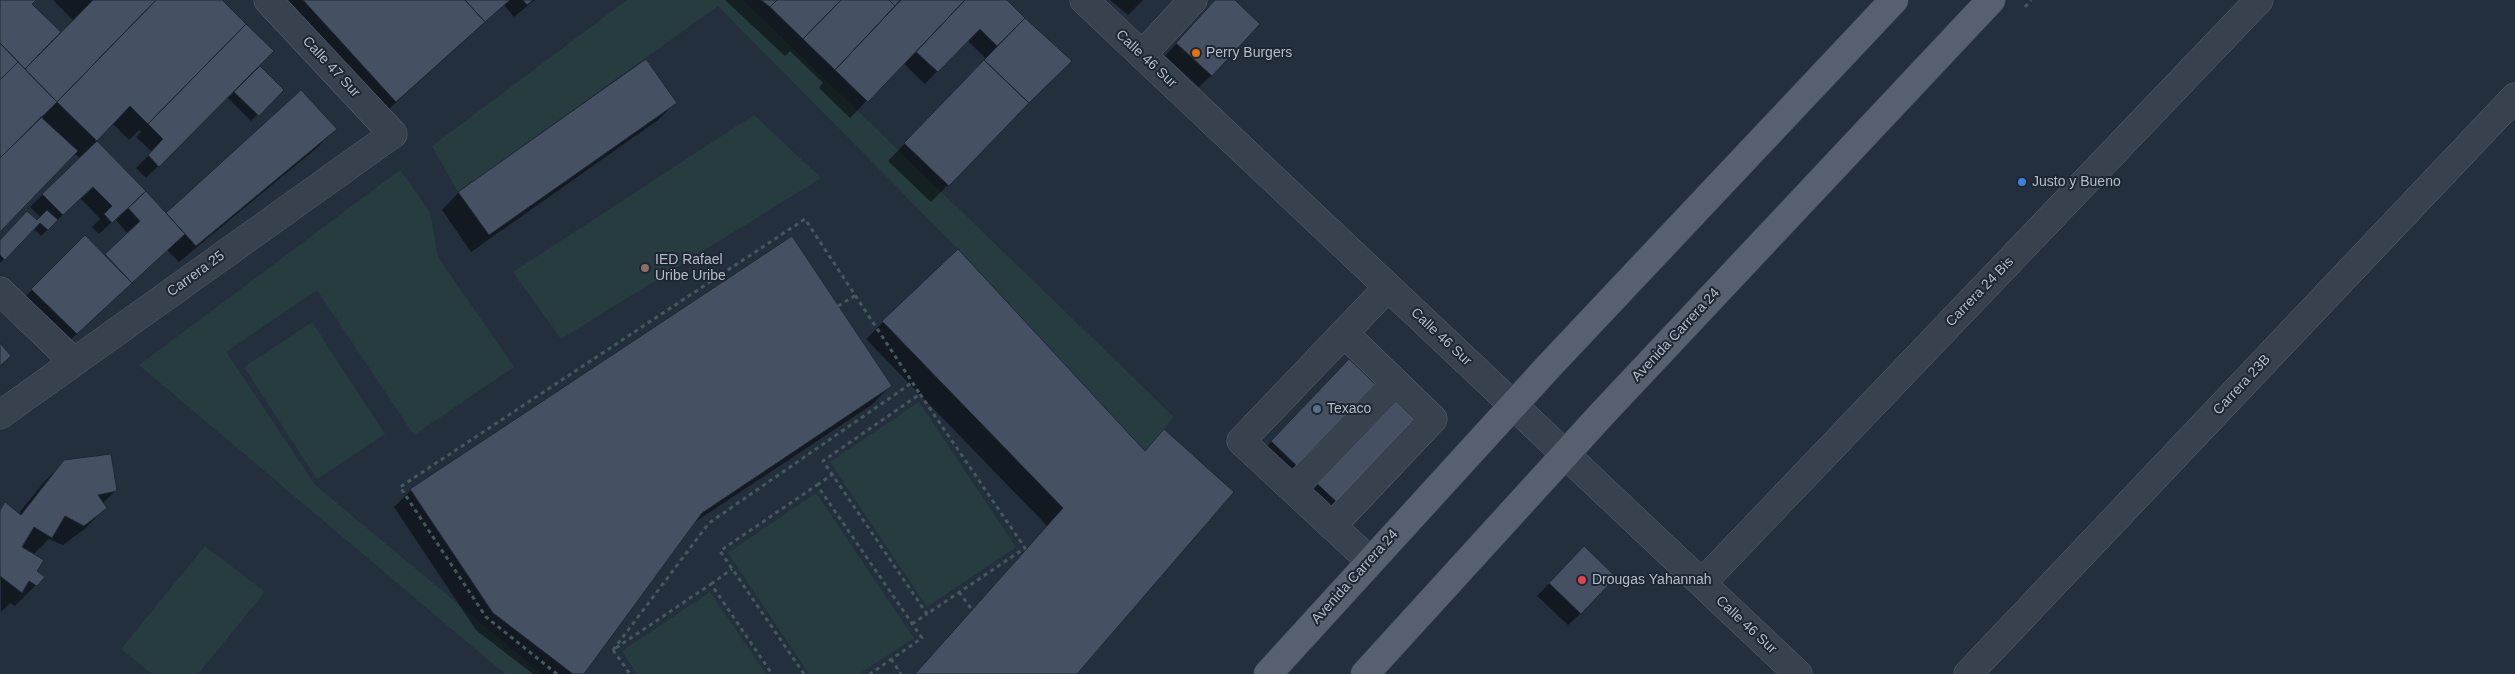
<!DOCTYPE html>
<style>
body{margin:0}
canvas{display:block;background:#242f3e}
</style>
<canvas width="2515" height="674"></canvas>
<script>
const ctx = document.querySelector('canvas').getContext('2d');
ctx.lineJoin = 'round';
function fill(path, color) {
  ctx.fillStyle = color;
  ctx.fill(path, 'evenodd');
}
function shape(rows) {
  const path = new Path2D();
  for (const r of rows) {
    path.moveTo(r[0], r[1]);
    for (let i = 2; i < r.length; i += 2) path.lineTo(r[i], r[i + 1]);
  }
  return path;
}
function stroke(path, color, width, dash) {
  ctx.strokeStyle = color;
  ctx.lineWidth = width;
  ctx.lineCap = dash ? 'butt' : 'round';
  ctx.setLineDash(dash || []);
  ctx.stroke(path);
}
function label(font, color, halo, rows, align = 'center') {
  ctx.font = font + ' Arial,sans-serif';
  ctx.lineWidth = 4;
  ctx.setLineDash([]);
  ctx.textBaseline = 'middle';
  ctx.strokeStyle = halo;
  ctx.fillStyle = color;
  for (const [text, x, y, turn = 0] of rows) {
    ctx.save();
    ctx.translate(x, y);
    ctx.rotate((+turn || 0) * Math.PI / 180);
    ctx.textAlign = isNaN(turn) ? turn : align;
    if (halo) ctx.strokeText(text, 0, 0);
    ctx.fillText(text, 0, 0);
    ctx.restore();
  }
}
const green = shape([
 [627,0,743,0,1174,417,1164,429,1145,451,958,249,718,6,458,192,432,146],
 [754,115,821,178,561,339,513,272],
 [400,170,430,212,438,257,514,367,414,435,317,290,226,352,315,485,542,674,505,674,139,365],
 [312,322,385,434,317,479,244,367],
 [919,402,1016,547,927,607,830,462],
 [816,493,914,638,859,674,809,674,728,553],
 [205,546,265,592,198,674,152,674,121,649],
 [710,592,766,674,637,674,622,651]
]);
const shadow = shape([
 [0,0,34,0,30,4,61,34,74,21,53,0,220,0,245,79,282,90,251,121,227,97,146,178,136,168,152,152,136,137,141,132,139,130,129,140,112,123,95,140,166,215,301,92,335,129,318,147,179,262,167,250,64,346,20,302,85,237,105,255,128,234,115,219,99,234,92,227,100,219,80,198,41,236,33,228,0,263,0,241,37,222,41,218,30,207,80,158,74,153,0,230],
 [278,0,535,0,514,17,504,5,378,119],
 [725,0,1005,0,1070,61,931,202,888,161,986,59,967,40,925,84,903,63,850,118,819,88,823,83,790,51,785,56],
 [1110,0,1143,0,1128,15],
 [1216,0,1233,0,1212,75,1199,87,1165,56],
 [675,103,658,120,471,252,442,210,459,192],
 [883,322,1144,452,1164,431,1076,674,915,674,1047,526,866,339],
 [1349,361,1294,476,1265,448],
 [890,386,873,404,692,524,583,674,533,674,476,630,394,507,411,490],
 [1417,424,1333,512,1305,485],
 [65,461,116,490,102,504,105,508,85,529,63,545,49,539,33,555,36,585,15,606,10,603,1,612,0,509,5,504,18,514,44,482],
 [1571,561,1581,613,1568,625,1537,596]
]);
const building = shape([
 [0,0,36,0,32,4,61,32,25,69,0,43,0,0],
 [93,0,156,0,57,102,25,69,93,0],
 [156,0,222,0,246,24,148,124,130,106,97,141,57,102,156,0],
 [303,0,465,0,485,22,396,102,303,0],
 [465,0,510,0,485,22,465,0],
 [523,0,533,0,527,5,523,0],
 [761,0,777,0,770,7,761,0],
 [777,0,841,0,803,39,770,7,777,0],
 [841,0,889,0,895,6,835,70,803,39,841,0],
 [889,0,900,0,895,6,889,0],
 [901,0,965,0,868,102,835,70,901,0],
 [965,0,1007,0,1025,18,997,46,980,29,938,72,916,52,965,0],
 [1215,0,1235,0,1260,24,1212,76,1176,43,1215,0],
 [1025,18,1072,61,1029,103,984,60,1025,18],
 [246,24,274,51,159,167,148,155,163,139,148,124,246,24],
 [0,43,18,62,0,80,0,43],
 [646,59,677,103,489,235,458,192,646,59],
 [984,60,1029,103,949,186,904,143,984,60],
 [18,62,57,102,0,158,0,80,18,62],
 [260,66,284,90,259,116,234,92,260,66],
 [301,90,337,129,196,246,166,213,301,90],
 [41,117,78,151,0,232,0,158,41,117],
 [97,141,146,191,112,223,104,214,112,206,93,187,63,215,42,194,97,141],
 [146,191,185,234,132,283,105,254,140,221,128,208,146,191],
 [47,210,58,220,48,230,40,223,5,260,0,255,0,240,27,211,37,220,47,210],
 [85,235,132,283,77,334,31,289,85,235],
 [792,236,892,386,702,513,584,674,573,674,493,613,410,489,792,236],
 [958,249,1145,451,1164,429,1234,492,1077,674,915,674,1063,508,882,321,958,249],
 [0,343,11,356,0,366,0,343],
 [1349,359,1379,388,1301,470,1271,441,1349,359],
 [1389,395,1419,424,1341,506,1310,477,1389,395],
 [111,454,117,491,98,495,107,508,84,526,65,516,52,538,34,527,22,547,44,560,37,571,45,577,37,586,29,581,22,593,0,576,0,510,5,502,21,515,64,460,111,454],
 [1584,546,1616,577,1581,614,1549,583,1584,546]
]);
const path = shape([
 [2025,7,2031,0],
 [838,306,856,295],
 [920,394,1025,548,927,614,823,461,920,394],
 [817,485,833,474],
 [711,584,732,569],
 [959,592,972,610],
 [912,624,927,614],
 [616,648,711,584,772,674],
 [613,650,709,523,913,382],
 [613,650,630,674],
 [891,659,901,674],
 [557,674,486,617,400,487,805,219,920,394],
 [804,674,720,551,817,485,922,638,870,674]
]);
const minor = shape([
 [1084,0,1798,674],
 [1142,55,1193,0],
 [0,291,74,362],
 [0,415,393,134,268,0],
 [1293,489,1395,383],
 [1332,526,1433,419,1344,333],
 [1370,561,1241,441,1388,287],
 [1702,583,2259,0],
 [1968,674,2515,97]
]);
const major = shape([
 [1268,674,1550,365,1894,0],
 [1365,674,1602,414,1991,0]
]);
const markers = [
 [1196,53,5,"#e8710a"],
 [2022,182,5,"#3f7fe0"],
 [645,268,5,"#8d6e63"],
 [1317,409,5,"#5c6f8a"],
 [1582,580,5,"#e0444e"]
];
const poiNames = [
 ["Perry Burgers",1206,53],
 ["Justo y Bueno",2032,182],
 ["IED Rafael",655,260],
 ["Uribe Uribe",655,276],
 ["Texaco",1327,409],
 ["Drougas Yahannah",1592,580]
];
const streetNames = [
 ["Calle 46 Sur",1146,59,43],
 ["Calle 47 Sur",331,67,47],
 ["Carrera 25",196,274,-36],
 ["Carrera 24 Bis",1980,292,-46],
 ["Avenida Carrera 24",1676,335,-47],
 ["Calle 46 Sur",1441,337,43],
 ["Carrera 23B",2242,385,-47],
 ["Avenida Carrera 24",1355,577,-48],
 ["Calle 46 Sur",1746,625,43]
];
fill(green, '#263c3f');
fill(shadow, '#0007');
fill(building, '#455162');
stroke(building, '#1f2835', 1);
stroke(minor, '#565f6c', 29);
stroke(major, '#414a57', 29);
stroke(path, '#44595c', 3, [4, 4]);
stroke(minor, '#38414e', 28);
stroke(major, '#56606e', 28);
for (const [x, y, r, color] of markers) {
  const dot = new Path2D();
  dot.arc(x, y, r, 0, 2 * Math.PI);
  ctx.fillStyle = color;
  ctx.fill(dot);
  stroke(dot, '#1d2633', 2);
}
label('14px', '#b4bcc9', '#1d2633', poiNames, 'left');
label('14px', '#b4bcc9', '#1d2633', streetNames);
</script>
